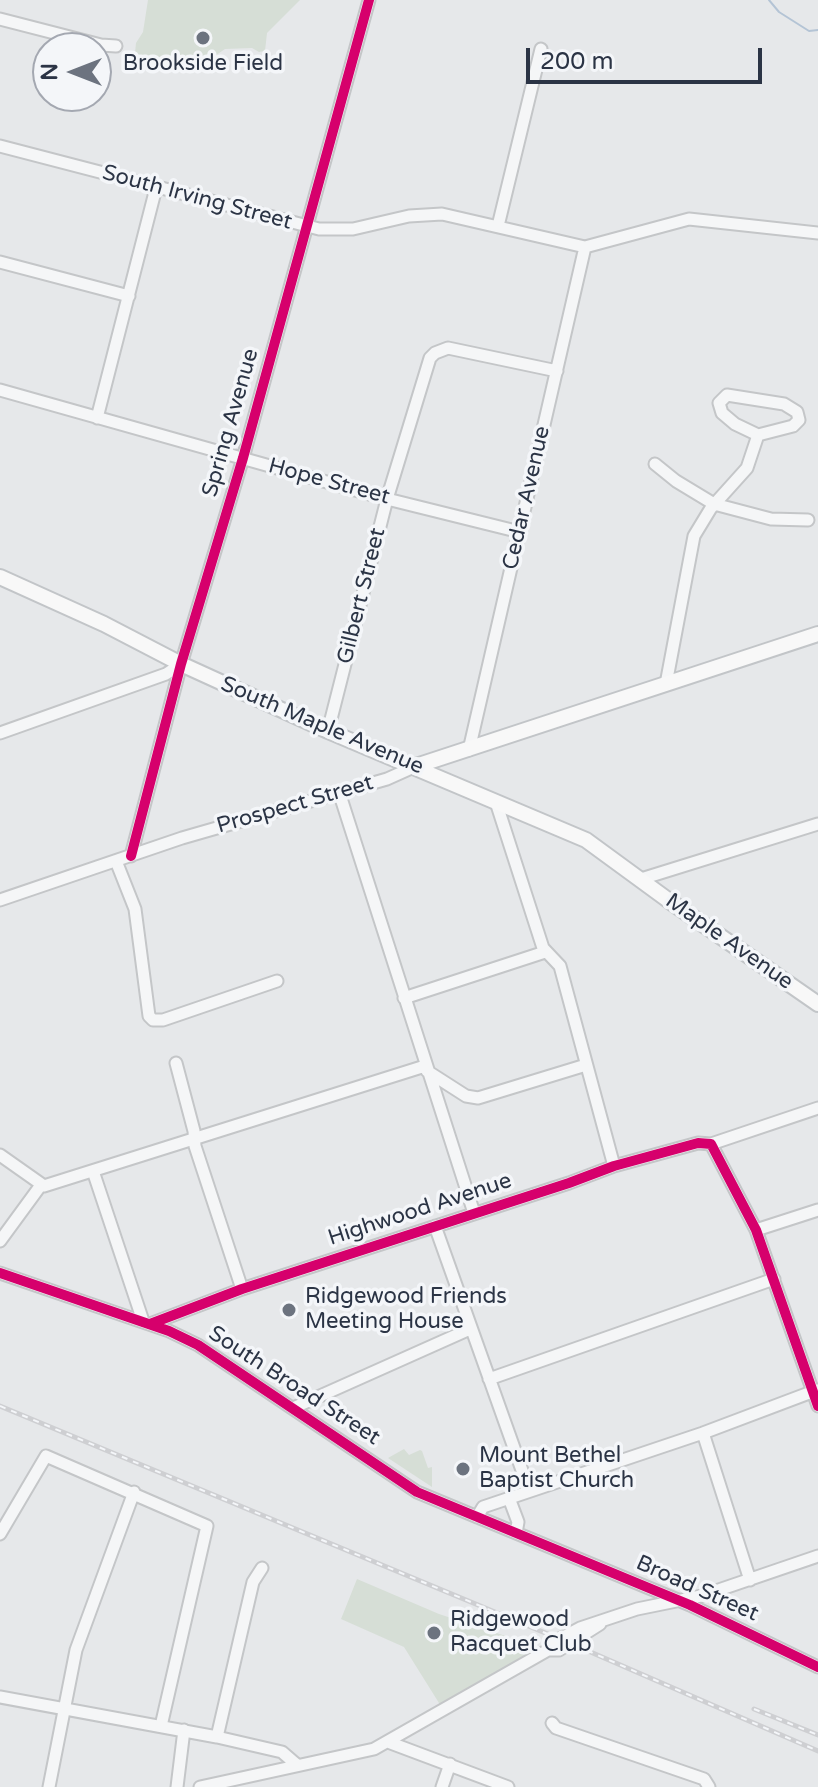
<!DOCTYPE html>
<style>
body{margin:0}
#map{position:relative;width:818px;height:1787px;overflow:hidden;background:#e6e8ea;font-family:"Varela Round",sans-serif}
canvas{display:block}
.north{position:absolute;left:32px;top:32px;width:80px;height:80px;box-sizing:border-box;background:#f4f6f9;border:2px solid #a4a8b1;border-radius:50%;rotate:270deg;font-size:22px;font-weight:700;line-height:32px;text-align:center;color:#2b3445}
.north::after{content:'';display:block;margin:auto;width:28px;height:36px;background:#6c737f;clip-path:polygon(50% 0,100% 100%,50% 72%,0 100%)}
.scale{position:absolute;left:526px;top:48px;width:236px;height:36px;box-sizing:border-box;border:4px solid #2b3445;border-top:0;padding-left:10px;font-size:24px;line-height:28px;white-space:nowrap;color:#2b3445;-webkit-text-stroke:6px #f4f6f9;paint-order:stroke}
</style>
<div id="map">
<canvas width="818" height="1787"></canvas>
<div class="north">N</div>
<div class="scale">200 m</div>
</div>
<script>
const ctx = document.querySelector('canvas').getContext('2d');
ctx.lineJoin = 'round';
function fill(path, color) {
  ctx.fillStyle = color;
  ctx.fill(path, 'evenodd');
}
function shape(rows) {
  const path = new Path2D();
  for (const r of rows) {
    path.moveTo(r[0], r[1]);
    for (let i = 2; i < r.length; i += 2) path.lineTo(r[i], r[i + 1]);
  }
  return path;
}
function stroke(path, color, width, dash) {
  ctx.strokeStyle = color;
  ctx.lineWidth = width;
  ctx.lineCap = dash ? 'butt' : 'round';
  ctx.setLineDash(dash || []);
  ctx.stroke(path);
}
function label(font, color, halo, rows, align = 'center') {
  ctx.font = font + ' "Varela Round",sans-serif';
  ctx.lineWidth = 7;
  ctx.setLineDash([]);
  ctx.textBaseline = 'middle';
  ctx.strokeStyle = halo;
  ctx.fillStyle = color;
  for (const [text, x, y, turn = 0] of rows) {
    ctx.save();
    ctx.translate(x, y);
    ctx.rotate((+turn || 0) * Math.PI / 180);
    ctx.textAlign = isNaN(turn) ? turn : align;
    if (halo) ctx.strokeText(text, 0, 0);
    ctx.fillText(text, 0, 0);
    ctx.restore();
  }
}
const green = shape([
 [148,0,300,0,267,33,265,51,259,52,252,48,225,49,206,62,170,68,167,60,159,57,152,59,150,65,140,60,135,53,136,43,143,32],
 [404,1449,409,1455,420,1450,422,1451,428,1468,432,1467,432,1487,388,1458],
 [357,1579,439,1614,548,1650,444,1711,404,1647,341,1619]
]);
const stream = shape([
 [769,0,779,12,809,31,818,30]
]);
const minor = shape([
 [0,19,101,45,116,46],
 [0,146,319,229,353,229,409,216,442,214,585,247,689,219,818,233],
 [498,226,541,49],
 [0,262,129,296],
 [0,390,387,499,520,532],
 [727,395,784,404,797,412,799,420,793,426,758,435,735,424,722,413,719,403,727,395],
 [97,418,156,188],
 [655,464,676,481,714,504,771,519,808,520],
 [666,684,694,536,711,508,747,468,758,435],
 [328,731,387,499,430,358,435,353,448,348,557,371],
 [0,733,166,674,181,664],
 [469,750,585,247],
 [339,792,474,1213],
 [496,802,543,948,560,966,614,1166],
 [131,856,181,664,243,458,369,0],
 [116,861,135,909,149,1016,153,1020,163,1020,277,981],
 [641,879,818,824],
 [0,900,182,838,387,779,416,766],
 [404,998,545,952],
 [176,1063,194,1131,195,1146,242,1289],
 [427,1071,466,1096,478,1098,586,1065],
 [711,1144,818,1108],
 [0,1155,44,1186,425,1066],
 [93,1171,143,1321],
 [435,1226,529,1490],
 [756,1230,818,1210],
 [0,1241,41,1185],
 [0,1273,169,1331,198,1345,417,1492,690,1605,818,1667],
 [150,1324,242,1289,569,1183,614,1166,698,1143,711,1144,756,1230,818,1406],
 [489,1379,774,1279],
 [293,1408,470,1329],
 [703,1433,750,1580],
 [509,1498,518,1522,516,1533],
 [477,1517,483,1507,703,1433,817,1390],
 [0,1534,46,1456,207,1526,161,1726],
 [548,1650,559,1650,600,1624],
 [0,1697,217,1737,282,1752,297,1765],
 [552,1723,556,1728,704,1779,709,1787],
 [217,1737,253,1582,262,1568],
 [388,1742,508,1787],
 [49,1787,76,1650,134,1492],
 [177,1787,184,1730],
 [200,1787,374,1749,548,1650,552,1643,580,1628,637,1609,701,1596,818,1556],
 [442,1787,450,1764]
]);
const major = shape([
 [0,577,104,624,181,664,328,731,586,840,668,900,818,1004],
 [416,766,818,634]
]);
const rail = shape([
 [0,1406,579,1647,818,1751],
 [754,1709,818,1735]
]);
const cycleway = shape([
 [131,856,181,664,243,458,369,0],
 [0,1273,169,1331,198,1345,417,1492,690,1605,818,1667],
 [150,1324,242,1289,569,1183,614,1166,698,1143,711,1144,756,1230,818,1406]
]);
const markers = [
 [203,38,8,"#6c737f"],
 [289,1310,8,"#6c737f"],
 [463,1469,8,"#6c737f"],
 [434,1633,8,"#6c737f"]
];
const poiNames = [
 ["Brookside Field",203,64,"center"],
 ["Ridgewood Friends",305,1297],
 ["Meeting House",305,1322],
 ["Mount Bethel",479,1456],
 ["Baptist Church",479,1481],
 ["Ridgewood",450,1620],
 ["Racquet Club",450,1645]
];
const streetNames = [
 ["South Irving Street",197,198,15],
 ["Spring Avenue",231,423,-74],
 ["Hope Street",329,482,15],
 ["Cedar Avenue",527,498,-77],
 ["Gilbert Street",362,596,-76],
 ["South Maple Avenue",322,726,23],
 ["Prospect Street",295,805,-16],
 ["Maple Avenue",729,942,35],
 ["Highwood Avenue",420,1210,-18],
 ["South Broad Street",294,1386,33],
 ["Broad Street",697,1589,24]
];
fill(green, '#d6ded6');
stroke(stream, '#b4c4d5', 2);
stroke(minor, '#c4c6c8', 15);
stroke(major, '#c2c5c8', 18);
stroke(minor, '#f5f6f7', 11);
stroke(major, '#f8f8f8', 14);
stroke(rail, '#cecfd2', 5);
stroke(rail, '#f4f6f9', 2, [6]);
stroke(cycleway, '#d6006c', 10);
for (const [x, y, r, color] of markers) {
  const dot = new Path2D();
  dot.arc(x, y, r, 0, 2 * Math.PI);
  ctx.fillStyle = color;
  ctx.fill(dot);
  stroke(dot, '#f4f6f9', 3);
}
label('22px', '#2b3445', '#f4f6f9', poiNames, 'left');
label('22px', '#2b3445', '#f4f6f9', streetNames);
</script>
